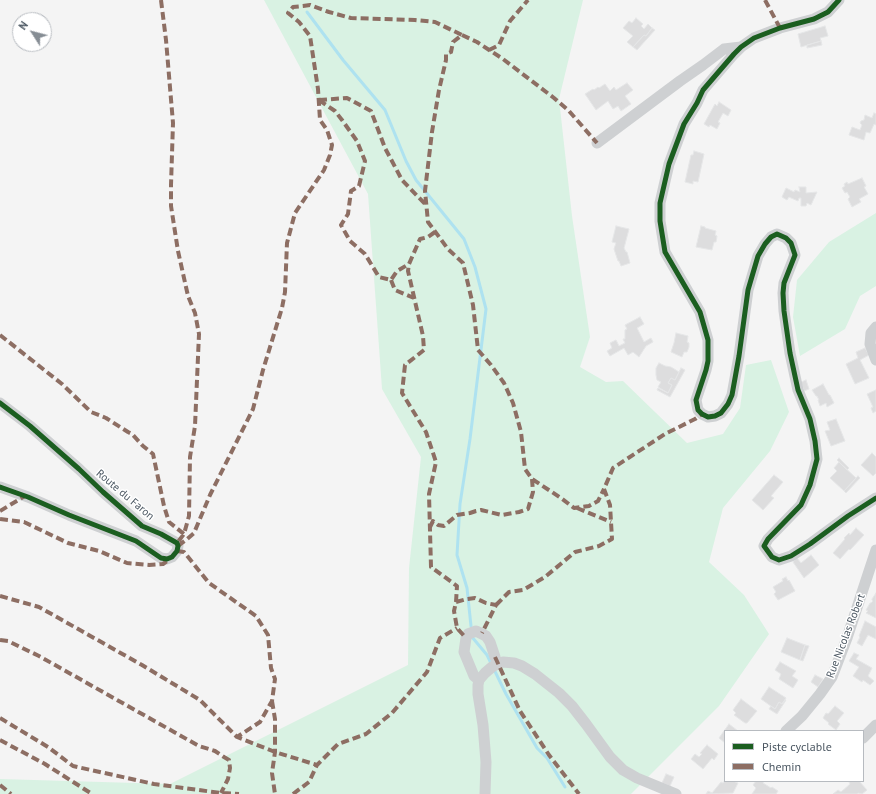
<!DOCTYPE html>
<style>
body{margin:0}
#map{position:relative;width:876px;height:794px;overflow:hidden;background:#f4f4f4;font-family:"PT Sans",sans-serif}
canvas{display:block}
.legend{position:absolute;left:724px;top:730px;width:140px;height:52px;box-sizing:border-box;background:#fff;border:1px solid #b7bbc0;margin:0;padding:5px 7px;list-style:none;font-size:12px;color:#4a5661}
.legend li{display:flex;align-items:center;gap:8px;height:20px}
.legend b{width:20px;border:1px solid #b7bbc0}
.north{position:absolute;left:12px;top:12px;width:40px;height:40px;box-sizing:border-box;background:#fff;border:1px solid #b7bbc0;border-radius:50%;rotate:306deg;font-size:11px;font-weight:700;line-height:16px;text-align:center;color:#4a5661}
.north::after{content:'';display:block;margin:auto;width:14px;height:18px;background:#868d94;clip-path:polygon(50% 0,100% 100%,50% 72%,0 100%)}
</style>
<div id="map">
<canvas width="876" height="794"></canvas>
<ul class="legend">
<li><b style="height:5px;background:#1b5e20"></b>Piste cyclable</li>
<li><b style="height:5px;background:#8d6e63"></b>Chemin</li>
</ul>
<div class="north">N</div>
</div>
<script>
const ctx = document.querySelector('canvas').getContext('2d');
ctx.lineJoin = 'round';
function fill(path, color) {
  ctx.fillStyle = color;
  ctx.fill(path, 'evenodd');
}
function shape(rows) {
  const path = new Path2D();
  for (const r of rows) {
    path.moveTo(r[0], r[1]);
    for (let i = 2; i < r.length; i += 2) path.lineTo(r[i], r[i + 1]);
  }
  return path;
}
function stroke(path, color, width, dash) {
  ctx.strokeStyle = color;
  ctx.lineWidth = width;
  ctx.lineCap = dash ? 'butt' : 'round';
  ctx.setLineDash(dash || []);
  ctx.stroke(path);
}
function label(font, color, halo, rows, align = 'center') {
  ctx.font = font + ' "PT Sans",sans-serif';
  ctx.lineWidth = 3;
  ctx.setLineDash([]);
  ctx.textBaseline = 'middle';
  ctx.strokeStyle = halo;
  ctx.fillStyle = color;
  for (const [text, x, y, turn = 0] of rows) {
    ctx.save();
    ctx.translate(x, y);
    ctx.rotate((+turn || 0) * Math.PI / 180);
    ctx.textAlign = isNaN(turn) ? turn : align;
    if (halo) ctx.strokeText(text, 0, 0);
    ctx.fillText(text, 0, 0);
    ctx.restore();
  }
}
const green = shape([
 [264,0,583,0,559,99,572,216,590,337,580,367,606,382,623,381,687,443,723,434,740,408,746,365,771,360,789,412,770,451,723,508,709,562,744,595,769,634,719,706,631,794,0,794,0,779,170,784,408,665,409,568,421,457,382,389,368,194],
 [876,213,876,286,860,296,845,329,800,356,793,317,797,280,829,242]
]);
const stream = shape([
 [307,12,343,60,385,110,406,161,416,180,464,239,475,267,486,309,470,439,460,504,457,555,467,588,471,626],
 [472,637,487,655,506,694,537,748,547,758,565,787]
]);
const building = shape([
 [636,18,643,24,641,26,644,29,648,24,652,28,646,36,644,35,633,47,627,42,633,36,623,28,629,21,632,23,636,18],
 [825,26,828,36,820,38,821,41,801,47,798,34,825,26],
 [652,28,655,30,637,50,633,47,644,35,646,36,652,28],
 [821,41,822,45,807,48,807,45,821,41],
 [627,83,633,90,625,96,631,104,621,111,618,106,613,109,608,101,596,110,585,94,593,89,594,90,598,87,599,88,605,84,610,91,614,87,616,90,627,83],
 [719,102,731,110,728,116,723,113,718,122,720,123,717,129,710,125,709,127,704,124,715,104,717,106,719,102],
 [874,113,876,114,876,125,874,124,870,133,866,132,864,140,849,135,852,127,860,130,862,125,860,123,861,121,864,120,865,115,872,118,874,113],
 [694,151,704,154,698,182,693,181,693,184,685,182,691,155,693,155,694,151],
 [862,178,866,186,864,187,868,194,859,199,861,202,852,207,848,199,850,197,847,192,845,193,842,188,845,186,844,184,847,182,848,184,862,178],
 [799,187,806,187,806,193,817,192,811,205,807,203,806,206,801,206,801,198,799,198,798,201,789,197,787,200,782,197,786,188,794,192,795,190,800,192,799,187],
 [616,226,629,229,624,248,626,252,627,252,630,263,621,266,619,261,618,261,614,249,616,243,612,242,616,226],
 [701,226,705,227,705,228,716,231,715,235,717,236,716,242,714,242,712,250,696,247,701,226],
 [640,317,644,324,637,328,644,342,651,338,653,342,646,346,639,357,633,352,628,355,624,348,610,356,607,351,612,348,610,343,616,340,619,346,625,343,623,339,625,339,625,330,627,329,625,325,640,317],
 [676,333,688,336,687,342,689,343,689,347,687,352,684,352,682,357,671,352,674,343,676,333],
 [865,348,869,355,860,360,869,378,855,384,846,364,858,358,856,352,865,348],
 [659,363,665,366,671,367,679,372,675,380,671,378,668,383,672,385,668,393,658,387,661,382,657,380,656,375,656,368,659,363],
 [681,368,685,370,670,397,657,390,658,388,668,393,672,385,668,383,671,378,675,380,681,368],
 [806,380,809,389,804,391,801,382,806,380],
 [823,384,829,395,830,395,834,403,827,407,826,403,820,406,818,400,819,400,817,396,816,396,812,390,823,384],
 [876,390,876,411,873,413,871,408,873,407,867,394,876,390],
 [836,419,845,441,831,446,825,431,830,430,827,422,836,419],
 [872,453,876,457,876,473,873,476,861,465,872,453],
 [839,458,849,468,847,470,837,460,839,458],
 [839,462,856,478,844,491,830,478,837,471,834,468,839,462],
 [774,475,783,482,771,496,774,498,763,510,752,500,774,475],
 [858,476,860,478,846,493,844,491,858,476],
 [856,528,864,535,850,550,849,549,840,559,833,553,845,539,844,538,849,533,850,535,856,528],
 [811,555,819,565,804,578,793,562,797,558,801,563,811,555],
 [786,577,788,581,789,580,795,591,778,600,774,594,776,592,773,587,783,581,782,579,786,577],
 [876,593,876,618,866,613,868,611,866,610,870,603,871,603,873,601,872,600,872,599,876,593],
 [865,621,876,627,876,639,868,635,862,646,857,643,860,637,859,636,865,621],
 [787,638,805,645,800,660,781,652,787,638],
 [805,645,809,646,803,661,800,660,805,645],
 [854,653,859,655,856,659,872,668,868,676,874,681,870,685,863,680,862,682,853,676,859,667,849,661,854,653],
 [780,662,796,671,792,676,798,680,793,688,779,679,781,674,775,670,780,662],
 [815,675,823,679,818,687,811,682,815,675],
 [769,687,786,698,782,704,779,702,775,709,761,699,769,687],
 [741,699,757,711,747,723,745,723,734,715,736,713,733,710,741,699],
 [785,700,786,700,777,714,769,709,771,706,775,709,779,702,782,704,785,700],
 [835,706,844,713,837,721,840,724,836,730,828,724,829,723,823,718,826,713,828,714,835,706],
 [729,724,738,731,725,731,725,743,719,738,729,724],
 [707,745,718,754,714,760,712,758,703,769,691,759,695,754,699,757,702,754,700,753,707,745],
 [666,774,674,777,670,786,662,783,666,774],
 [725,780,725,781,733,781,738,783,733,793,706,794,708,791,712,793,721,782,723,783,725,780],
 [756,781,764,781,763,783,771,788,772,787,778,791,776,794,752,794,756,788,753,785,756,781],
 [850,781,859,781,867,790,862,794,858,793,857,794,833,794,838,790,841,792,850,784,849,782,850,781]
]);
const minor = shape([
 [839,0,828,12,814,19,780,28,754,38,741,47,734,54,703,90,697,103,684,124,669,164,660,203,660,221,665,252,700,312,708,340,708,361,706,370,696,400,698,410,702,414,708,417,715,416,721,413,728,404,732,395,739,356,748,290,758,256,765,244,771,237,777,234,786,238,791,243,795,255,784,283,783,293,784,311,790,353,798,390,810,419,815,441,817,459,810,485,801,505,768,539,764,546,772,557,779,560,791,556,810,544,848,516,876,498],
 [597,143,680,81,703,65,724,49,741,47],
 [876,327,871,333,870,344,876,360],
 [0,403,30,426,79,469,103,492,142,526,161,534,177,543,178,546,177,551,172,557,167,559,161,558,136,541,69,515,28,497,0,487],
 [479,680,474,676,464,652,466,638,468,634,476,631,486,636,490,642,495,657],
 [786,731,802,716,820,694,832,677,847,638,876,550],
 [863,738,876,725],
 [485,794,486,762,483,725,478,694,478,685,479,680,485,673,492,667,499,663,503,662,514,663,522,666,535,674,559,693,572,706,586,724,610,757,623,770,637,778,676,794]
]);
const quiet = shape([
 [161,0,166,40,173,123,171,185,171,206,178,251,188,296,195,313,199,334,195,426,190,457,189,516,184,534,177,543],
 [765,0,780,28],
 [462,35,477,42,503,59,554,98,569,111,597,143],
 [489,50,499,45,510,21,528,0],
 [319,100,335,111,342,120,357,141,365,161,359,186,351,191,348,214,341,225,350,241,365,254,379,277,391,280,397,271,409,264],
 [319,100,347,98,371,111,385,148,402,180,426,205],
 [435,232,428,237,420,239,409,264,408,271,423,336,424,350,405,365,402,393,426,432,436,462,429,494,431,567,457,586,456,602,454,611,457,628,466,638],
 [391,280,395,290,414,298],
 [0,335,62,384,91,412,106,418,128,432,132,434,143,446,153,454,164,506,169,522,184,534],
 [577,508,611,522],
 [0,511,25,496],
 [0,519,24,522,68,543,99,551,127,563,149,565,163,564,170,559],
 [430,527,433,521,438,525,444,526,457,515,470,513,476,511,481,510,502,515,519,512,528,509,533,492,532,479],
 [178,546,186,540,194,533,210,495,253,409,263,370,282,308,285,292,287,243,295,213,324,170,330,155,332,145,327,130,320,120,318,89,310,36,299,22,288,13,293,7,303,6,310,5,329,12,351,18,415,20,435,22,462,35,453,42,451,52,446,54,446,60,439,90,432,132,425,191,428,222,448,249,463,263,473,305,478,350,491,365,504,383,513,403,521,432,525,469,532,479,561,498,574,508,589,506,598,501,604,489],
 [177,551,184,552,209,583,256,616,268,635,271,668,275,679,272,701,260,722,237,737],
 [0,596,39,607,142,665,200,700,237,737,275,752,317,765],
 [456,602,467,599,475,598,486,603,496,605,482,633],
 [496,605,509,592,523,590,545,577,575,552,599,546,612,539,610,505,604,489,613,468,665,434,695,419,702,414],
 [0,640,8,641,39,656,174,732,199,746,215,751,224,757,229,760,230,768,228,779,221,793],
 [495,657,520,711,549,755,579,794],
 [272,701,275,719,275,752,272,773,275,794],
 [0,718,48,747,73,766,154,784,221,793,239,794],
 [0,740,45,764,92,794],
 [0,785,11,794],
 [293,794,309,782,317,765,338,744,366,734,392,713,427,672,440,638,457,628]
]);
const cycleway = shape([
 [839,0,828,12,814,19,780,28,754,38,741,47,734,54,703,90,697,103,684,124,669,164,660,203,660,221,665,252,700,312,708,340,708,361,706,370,696,400,698,410,702,414,708,417,715,416,721,413,728,404,732,395,739,356,748,290,758,256,765,244,771,237,777,234,786,238,791,243,795,255,784,283,783,293,784,311,790,353,798,390,810,419,815,441,817,459,810,485,801,505,768,539,764,546,772,557,779,560,791,556,810,544,848,516,876,498],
 [0,403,30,426,79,469,103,492,142,526,161,534,177,543,178,546,177,551,172,557,167,559,161,558,136,541,69,515,28,497,0,487]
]);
const streetNames = [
 ["Route du Faron",125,495,40],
 ["Rue Nicolas Robert",846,636,-69]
];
fill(green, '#d9f2e3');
stroke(stream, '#aee2f0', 3);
fill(building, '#ddddde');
stroke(building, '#e5e6e7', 1);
stroke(minor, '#ced0d2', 11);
stroke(quiet, '#8d6e63', 4, [8, 4]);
stroke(cycleway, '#1b5e20', 5);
label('11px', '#4a5661', '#fff', streetNames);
</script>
